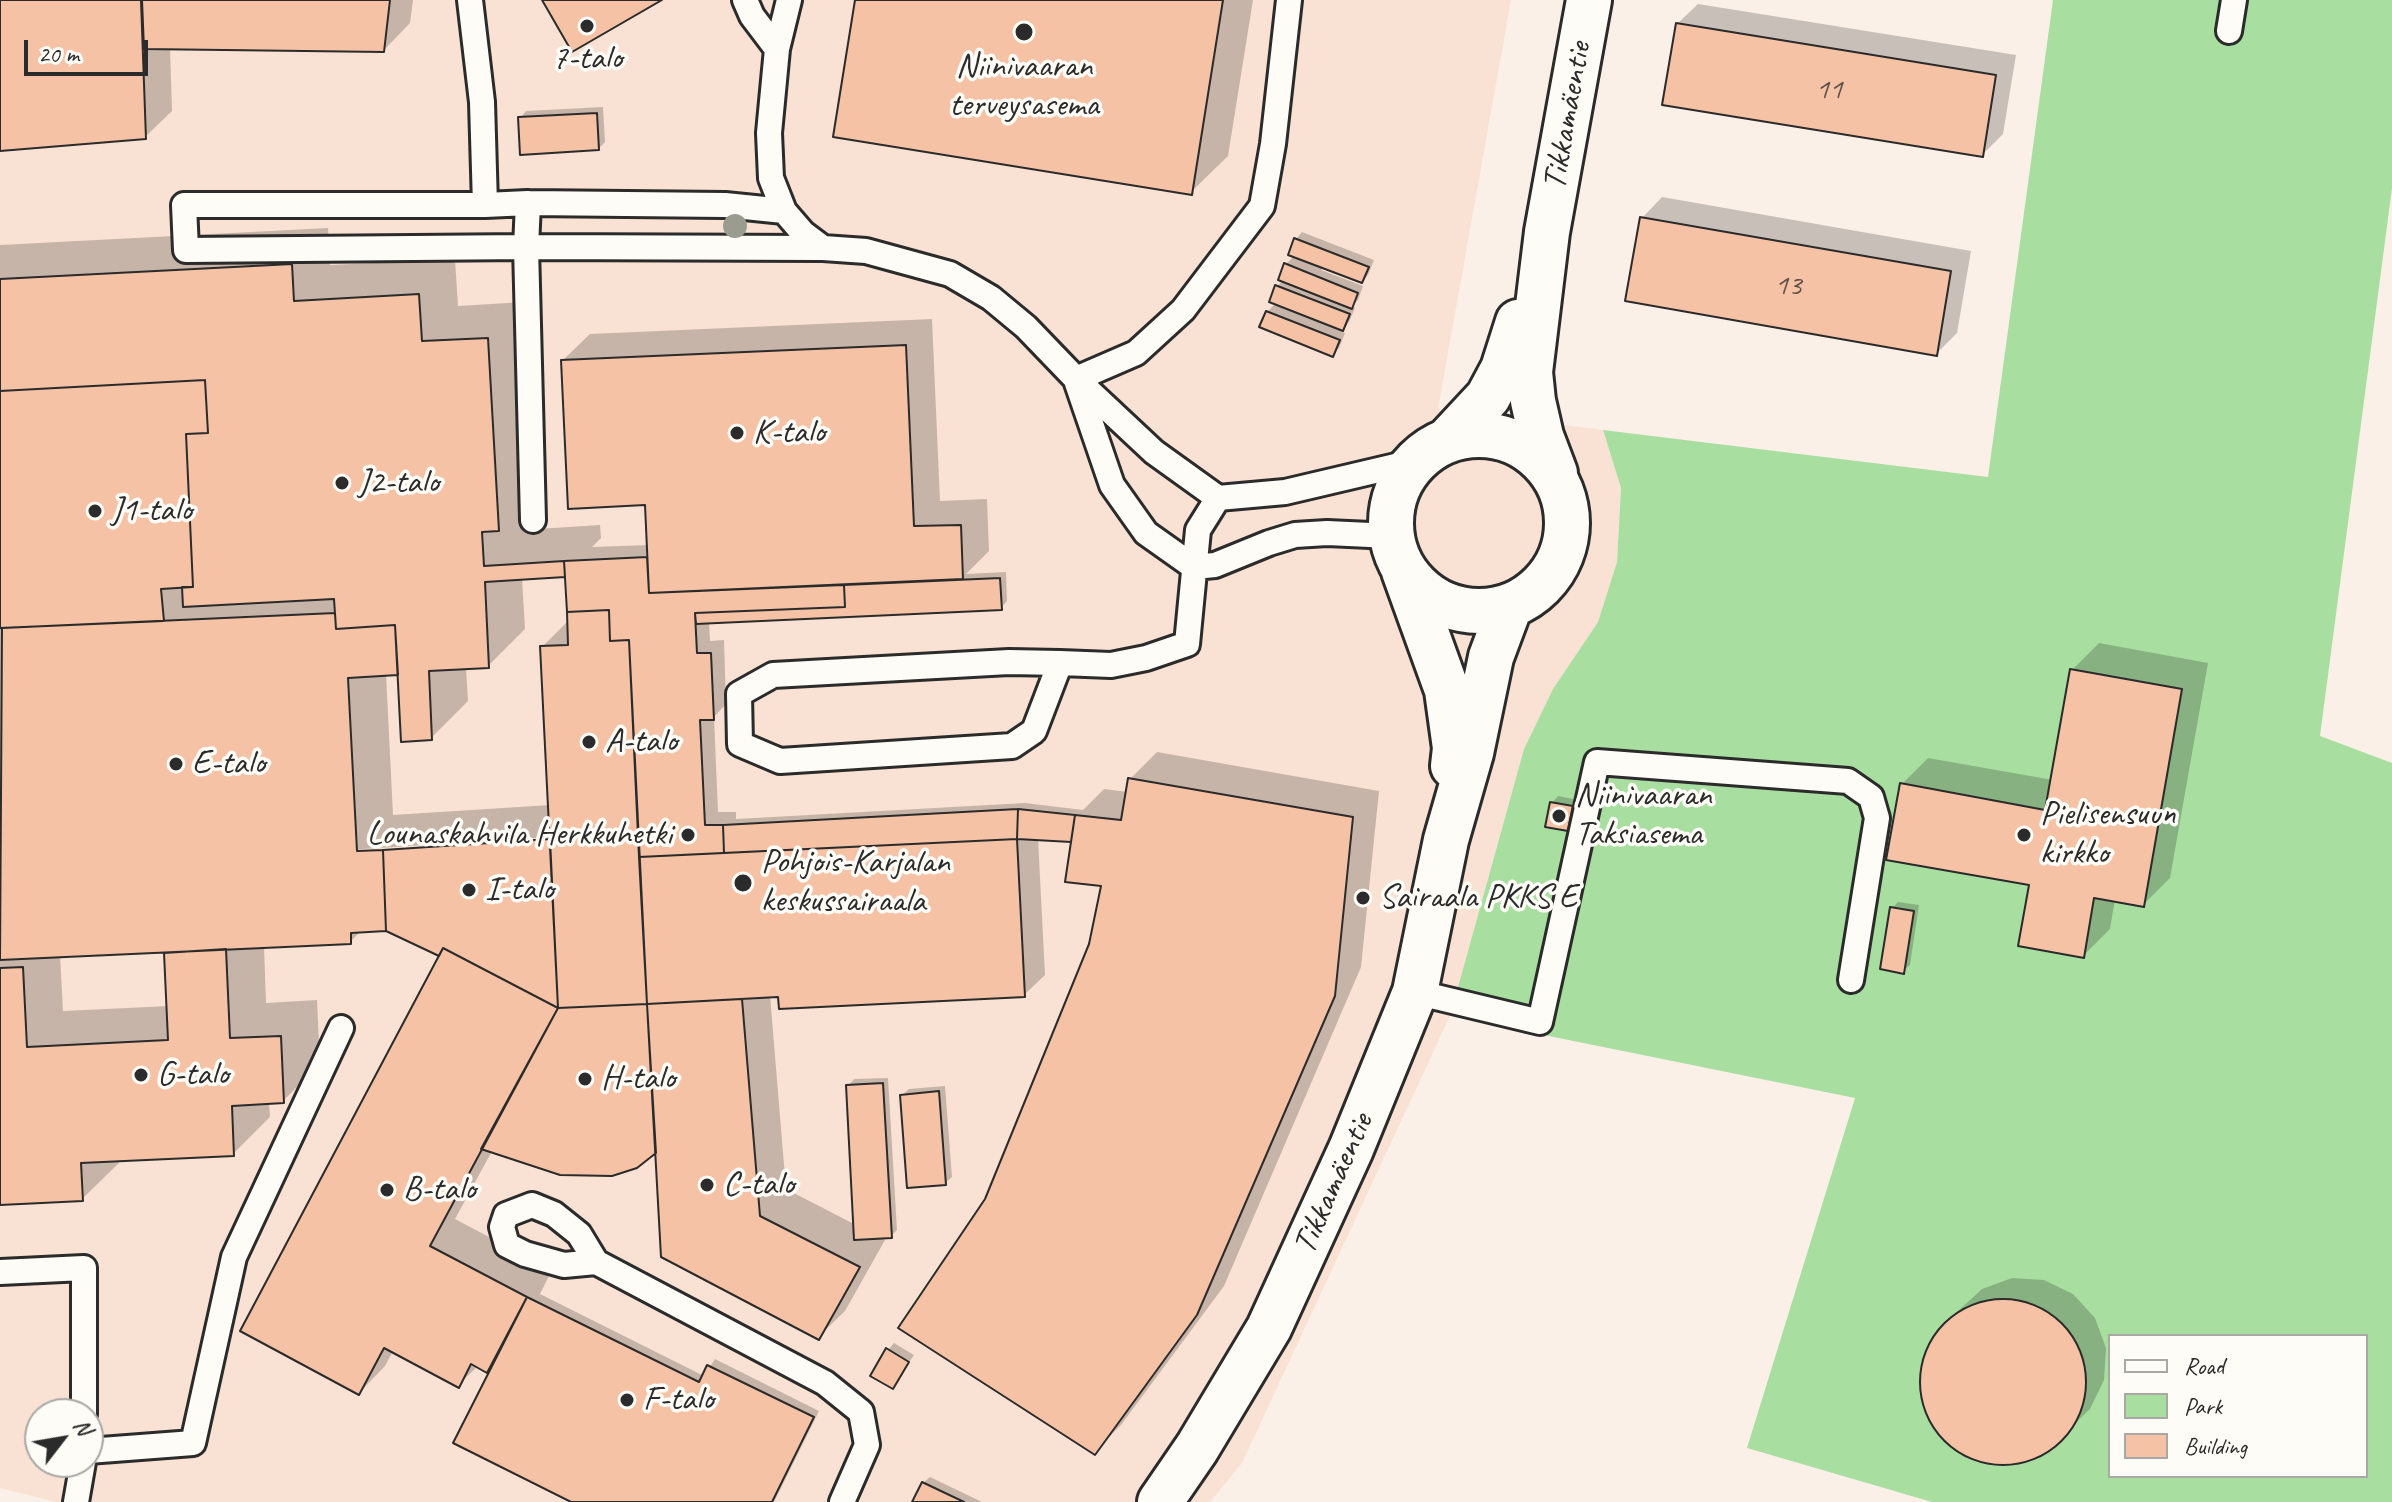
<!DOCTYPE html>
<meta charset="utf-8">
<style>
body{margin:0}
#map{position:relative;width:2392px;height:1502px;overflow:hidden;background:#fbf0e7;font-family:Caveat,sans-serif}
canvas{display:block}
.legend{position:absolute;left:2108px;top:1334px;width:260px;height:144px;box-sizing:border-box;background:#fdfcf7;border:2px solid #a9a8a5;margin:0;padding:10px 14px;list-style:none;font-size:24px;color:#2b2b2b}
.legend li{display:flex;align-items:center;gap:16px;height:40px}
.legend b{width:40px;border:2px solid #a9a8a5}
.north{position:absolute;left:24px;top:1398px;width:80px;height:80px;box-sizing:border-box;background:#fdfcf7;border:2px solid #a9a8a5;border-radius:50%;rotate:59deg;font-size:22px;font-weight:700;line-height:32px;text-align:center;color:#2b2b2b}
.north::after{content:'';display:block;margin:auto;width:28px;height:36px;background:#2b2b2b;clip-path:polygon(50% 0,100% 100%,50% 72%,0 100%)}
.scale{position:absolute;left:24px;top:40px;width:124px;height:36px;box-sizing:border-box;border:4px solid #2b2b2b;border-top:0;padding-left:10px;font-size:24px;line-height:28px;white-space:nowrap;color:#2b2b2b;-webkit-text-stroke:6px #fdfcf7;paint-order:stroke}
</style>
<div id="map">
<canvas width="2392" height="1502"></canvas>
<ul class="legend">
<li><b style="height:10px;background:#fdfcf7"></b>Road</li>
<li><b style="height:22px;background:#a9dea1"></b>Park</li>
<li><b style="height:22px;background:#f5c2a5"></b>Building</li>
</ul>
<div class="north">N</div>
<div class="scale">20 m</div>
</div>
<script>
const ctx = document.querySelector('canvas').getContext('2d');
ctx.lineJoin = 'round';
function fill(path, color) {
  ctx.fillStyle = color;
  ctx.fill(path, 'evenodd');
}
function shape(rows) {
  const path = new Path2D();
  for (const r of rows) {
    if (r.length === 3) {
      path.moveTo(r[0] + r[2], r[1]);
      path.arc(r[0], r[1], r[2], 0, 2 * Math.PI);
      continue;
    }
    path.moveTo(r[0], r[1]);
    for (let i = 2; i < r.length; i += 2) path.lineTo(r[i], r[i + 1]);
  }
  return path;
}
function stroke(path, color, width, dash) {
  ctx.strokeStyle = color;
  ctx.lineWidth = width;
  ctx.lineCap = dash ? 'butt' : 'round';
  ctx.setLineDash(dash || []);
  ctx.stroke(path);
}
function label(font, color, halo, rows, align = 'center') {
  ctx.font = font + ' Caveat,sans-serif';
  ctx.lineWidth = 7;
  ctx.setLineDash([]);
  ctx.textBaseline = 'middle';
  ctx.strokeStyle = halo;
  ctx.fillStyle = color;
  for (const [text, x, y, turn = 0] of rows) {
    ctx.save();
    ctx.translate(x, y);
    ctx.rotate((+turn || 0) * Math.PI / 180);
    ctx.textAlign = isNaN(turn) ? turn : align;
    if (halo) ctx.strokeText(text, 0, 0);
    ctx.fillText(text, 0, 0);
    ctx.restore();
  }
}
const built = shape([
 [0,0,1511,0,1438,409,1603,430,1621,488,1617,562,1598,622,1553,689,1524,749,1450,1016,1242,1463,1210,1502,56,1502,0,1488],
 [40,1414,88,1414,88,1462,40,1462]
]);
const green = shape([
 [2053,0,2392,0,2392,188,2320,736,2392,763,2392,1502,1932,1502,1747,1448,1855,1098,1450,1016,1524,749,1553,689,1598,622,1617,562,1621,488,1603,430,1988,477],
 [2110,1336,2366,1336,2366,1476,2110,1476]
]);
const shadow = shape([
 [0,0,413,0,410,23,384,50,170,47,172,111,145,137,0,149],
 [857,0,1253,0,1228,156,1191,192],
 [1698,4,2016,55,2003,134,1982,155,1677,24],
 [603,107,605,142,599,148,520,118,526,111],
 [1662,197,1971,251,1957,333,1936,354,1642,218],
 [328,228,330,265,455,259,458,306,524,302,535,492,519,508,521,530,600,525,601,538,592,547,649,545,647,503,563,360,590,334,932,319,940,501,987,499,989,551,966,574,1006,572,1007,601,1001,608,709,621,710,641,724,640,726,704,714,717,718,812,736,812,736,819,1025,803,1083,810,1104,789,1128,792,1130,779,1157,752,1379,791,1361,967,1224,1286,1121,1425,1094,1452,987,1200,1091,945,1104,884,1073,840,1038,838,1045,975,1024,995,770,995,786,1189,856,1225,848,1086,854,1079,888,1078,897,1230,891,1236,879,1237,885,1240,845,1311,818,1337,657,1150,492,1151,455,1219,552,1270,540,1294,704,1376,715,1359,819,1411,774,1502,576,1502,497,1361,487,1370,478,1366,458,1385,393,1351,385,1366,359,1393,441,955,387,929,362,930,350,942,264,946,266,1003,317,1000,320,1064,283,1101,269,1102,270,1117,233,1154,119,1160,119,1163,82,1199,0,1203,0,245],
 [567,575,569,620,542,647,550,805,393,815,386,674,400,673,431,738,468,701,466,667,488,666,525,629,522,578],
 [552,837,552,841,347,854,347,850],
 [166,950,169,1006,63,1011,60,955],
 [1302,232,1374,260,1368,275,1362,281,1323,266,1321,270,1363,286,1358,300,1352,306,1355,308,1349,322,1340,331,1345,333,1339,348,1332,354,1267,312,1276,303,1277,286,1284,280,1286,264,1295,255,1290,254,1296,239],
 [2099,643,2208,663,2170,878,2144,904,2115,899,2110,929,2083,956,2031,884,1902,784,1928,758,2053,780,2072,670],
 [1558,796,1578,800,1574,823,1567,829,1552,803],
 [1898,902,1919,905,1910,965,1903,971,1892,908],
 [945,1086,952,1177,945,1183,902,1095,909,1089],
 [2012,1278,2044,1280,2073,1294,2095,1318,2106,1348,2104,1380,2090,1409,2045,1452,2015,1463,1983,1462,1954,1448,1932,1424,1921,1394,1923,1362,1936,1332,1958,1311,1982,1289],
 [894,1343,914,1355,893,1386,888,1350],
 [930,1477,982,1502,914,1502,923,1483]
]);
const building = shape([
 [0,0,141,0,146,139,0,151,0,0],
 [142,0,390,0,384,52,144,49,142,0],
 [542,0,662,0,572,52,542,0],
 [855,0,1223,0,1192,195,833,137,855,0],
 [1676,23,1996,75,1983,157,1662,105,1676,23],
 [597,113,599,150,520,155,518,117,597,113],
 [1640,217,1951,271,1937,356,1625,301,1640,217],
 [1294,238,1369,267,1362,283,1288,255,1294,238],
 [1284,263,1358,293,1352,309,1278,280,1284,263],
 [292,264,294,301,419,294,422,341,488,338,499,531,482,532,484,566,564,561,565,577,485,582,489,668,429,671,432,740,401,742,395,625,336,629,334,599,183,607,182,587,193,587,186,434,208,433,205,380,0,391,0,279,292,264],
 [1275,285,1350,314,1343,331,1269,302,1275,285],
 [1266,311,1340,340,1333,357,1259,327,1266,311],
 [906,345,914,526,961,525,963,579,649,593,645,505,568,509,561,360,906,345],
 [205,380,208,433,186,434,193,587,161,589,164,621,0,628,0,391,205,380],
 [647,557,649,593,844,585,845,607,695,613,697,653,711,653,714,720,700,720,705,825,723,825,724,853,639,857,629,640,610,641,609,610,567,612,564,561,647,557],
 [1000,578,1002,610,696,624,695,613,845,607,844,585,1000,578],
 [609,610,610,641,629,640,647,1004,558,1008,540,646,568,645,567,612,609,610],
 [335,613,336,629,395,625,398,675,348,678,357,851,383,850,386,931,351,933,351,944,0,960,2,628,335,613],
 [2070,669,2182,689,2144,907,2094,898,2084,958,2018,946,2029,885,1886,860,1900,783,2045,810,2070,669],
 [1128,778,1353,817,1335,996,1197,1315,1095,1455,898,1328,985,1199,1089,944,1101,886,1065,882,1075,815,1121,820,1128,778],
 [1550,802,1573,806,1568,831,1545,827,1550,802],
 [1018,809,1017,839,724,853,723,825,1018,809],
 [1018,809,1075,815,1071,842,1017,839,1018,809],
 [550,839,558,1008,443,948,439,956,386,931,383,850,550,839],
 [1017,839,1025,997,779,1009,778,997,647,1004,639,857,1017,839],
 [1890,907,1914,911,1904,974,1880,969,1890,907],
 [443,948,558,1008,430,1246,527,1297,487,1373,471,1364,459,1388,384,1348,359,1395,240,1331,443,948],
 [226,949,230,1038,281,1036,284,1103,232,1106,234,1156,81,1163,83,1201,0,1205,0,968,23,967,27,1047,168,1040,164,953,226,949],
 [742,999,760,1216,860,1267,819,1340,661,1257,647,1004,742,999],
 [647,1004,656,1153,637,1168,612,1176,560,1175,481,1149,558,1008,647,1004],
 [883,1083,892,1238,854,1240,846,1085,883,1083],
 [939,1091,946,1185,907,1188,900,1095,939,1091],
 [527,1297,699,1382,707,1365,814,1417,772,1502,571,1502,453,1443,527,1297],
 [2003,1382,83],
 [886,1348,909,1362,893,1389,870,1376,886,1348],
 [922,1482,964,1502,912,1502,922,1482]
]);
const service = shape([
 [470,0,482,102,485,205],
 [745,0,752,16,777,49],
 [789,0,777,49,769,133,771,178,784,211,803,233,823,248,866,251,950,274,991,298,1026,327,1076,379,1154,452,1218,498,1285,492,1417,461],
 [2229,31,2234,0],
 [528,203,526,247,533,520],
 [784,211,725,205,528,203,485,205,184,205,186,250,526,247,823,248],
 [1076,379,1136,353,1183,310,1262,206,1273,144,1289,0],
 [1077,383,1112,485,1146,533,1194,567,1215,565,1269,543,1295,535,1327,533,1392,536],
 [1060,663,1034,731,1012,746,780,761,740,744,739,694,773,675,1009,662,1060,663,1111,665,1146,658,1187,644,1198,530,1218,498],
 [1415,992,1540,1022,1597,762,1848,781,1871,797,1877,818,1851,980],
 [596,1262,564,1265,525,1254,507,1245,502,1227,506,1215,532,1205,554,1214,579,1234,596,1262,825,1383,861,1412,867,1445,842,1502],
 [0,1272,84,1268,84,1414],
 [88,1451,193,1443,234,1257,341,1028],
 [76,1502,83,1462]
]);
const tertiary = shape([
 [1479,523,88],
 [1447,441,1488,397,1503,369,1518,322],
 [1555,473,1541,436,1533,401,1530,372,1547,232,1589,0],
 [1404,571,1447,690,1455,748,1453,766],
 [1160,1502,1197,1448,1269,1328,1351,1149,1415,992,1446,840,1471,753,1491,657,1510,606]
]);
const trees = [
 [735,226]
];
const markers = [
 [587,26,8,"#2b2b2b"],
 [1024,32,10,"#2b2b2b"],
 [737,433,8,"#2b2b2b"],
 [342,483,8,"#2b2b2b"],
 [95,511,8,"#2b2b2b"],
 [589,742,8,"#2b2b2b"],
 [176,764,8,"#2b2b2b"],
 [1559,816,8,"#2b2b2b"],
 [688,835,8,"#2b2b2b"],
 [2024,835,8,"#2b2b2b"],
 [743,883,10,"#2b2b2b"],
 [469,890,8,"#2b2b2b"],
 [1363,898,8,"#2b2b2b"],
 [141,1075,8,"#2b2b2b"],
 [585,1079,8,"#2b2b2b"],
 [707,1185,8,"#2b2b2b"],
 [387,1190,8,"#2b2b2b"],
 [627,1400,8,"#2b2b2b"]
];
const numberNames = [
 ["11",1829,90],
 ["13",1788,286]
];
const poiNames = [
 ["7-talo",587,59,"center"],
 ["Niinivaaran",1024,67,"center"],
 ["terveysasema",1024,106,"center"],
 ["K-talo",753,433],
 ["J2-talo",358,483],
 ["J1-talo",111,511],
 ["A-talo",605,742],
 ["E-talo",192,764],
 ["Niinivaaran",1575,796],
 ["Taksiasema",1575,835],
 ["Pielisensuun",2040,815],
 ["kirkko",2040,854],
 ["Lounaskahvila Herkkuhetki",672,835,"right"],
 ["Pohjois-Karjalan",761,863],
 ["keskussairaala",761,902],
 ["I-talo",485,890],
 ["Sairaala PKKS E",1379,898],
 ["G-talo",157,1075],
 ["H-talo",601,1079],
 ["C-talo",723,1185],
 ["B-talo",403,1190],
 ["F-talo",643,1400]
];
const streetNames = [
 ["Tikkamäentie",1568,116,-80],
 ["Tikkamäentie",1334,1184,-66]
];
fill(built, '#f9e2d3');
fill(green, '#a9dea1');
fill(shadow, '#0003');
fill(building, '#f5c2a5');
stroke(building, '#2b2b2b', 2);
stroke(service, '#2b2b2b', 30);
stroke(tertiary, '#2b2b2b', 50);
stroke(service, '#fdfcf7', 24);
stroke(tertiary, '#fdfcf7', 44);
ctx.fillStyle = '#9a9c90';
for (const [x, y] of trees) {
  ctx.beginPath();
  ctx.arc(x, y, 12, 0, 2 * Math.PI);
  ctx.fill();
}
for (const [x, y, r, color] of markers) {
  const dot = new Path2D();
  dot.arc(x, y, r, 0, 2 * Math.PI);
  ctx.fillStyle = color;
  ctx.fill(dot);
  stroke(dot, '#fdfcf7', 3);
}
label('30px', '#5e514a', null, numberNames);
label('34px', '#2b2b2b', '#fdfcf7', poiNames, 'left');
label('34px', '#2b2b2b', '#fdfcf7', streetNames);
</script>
